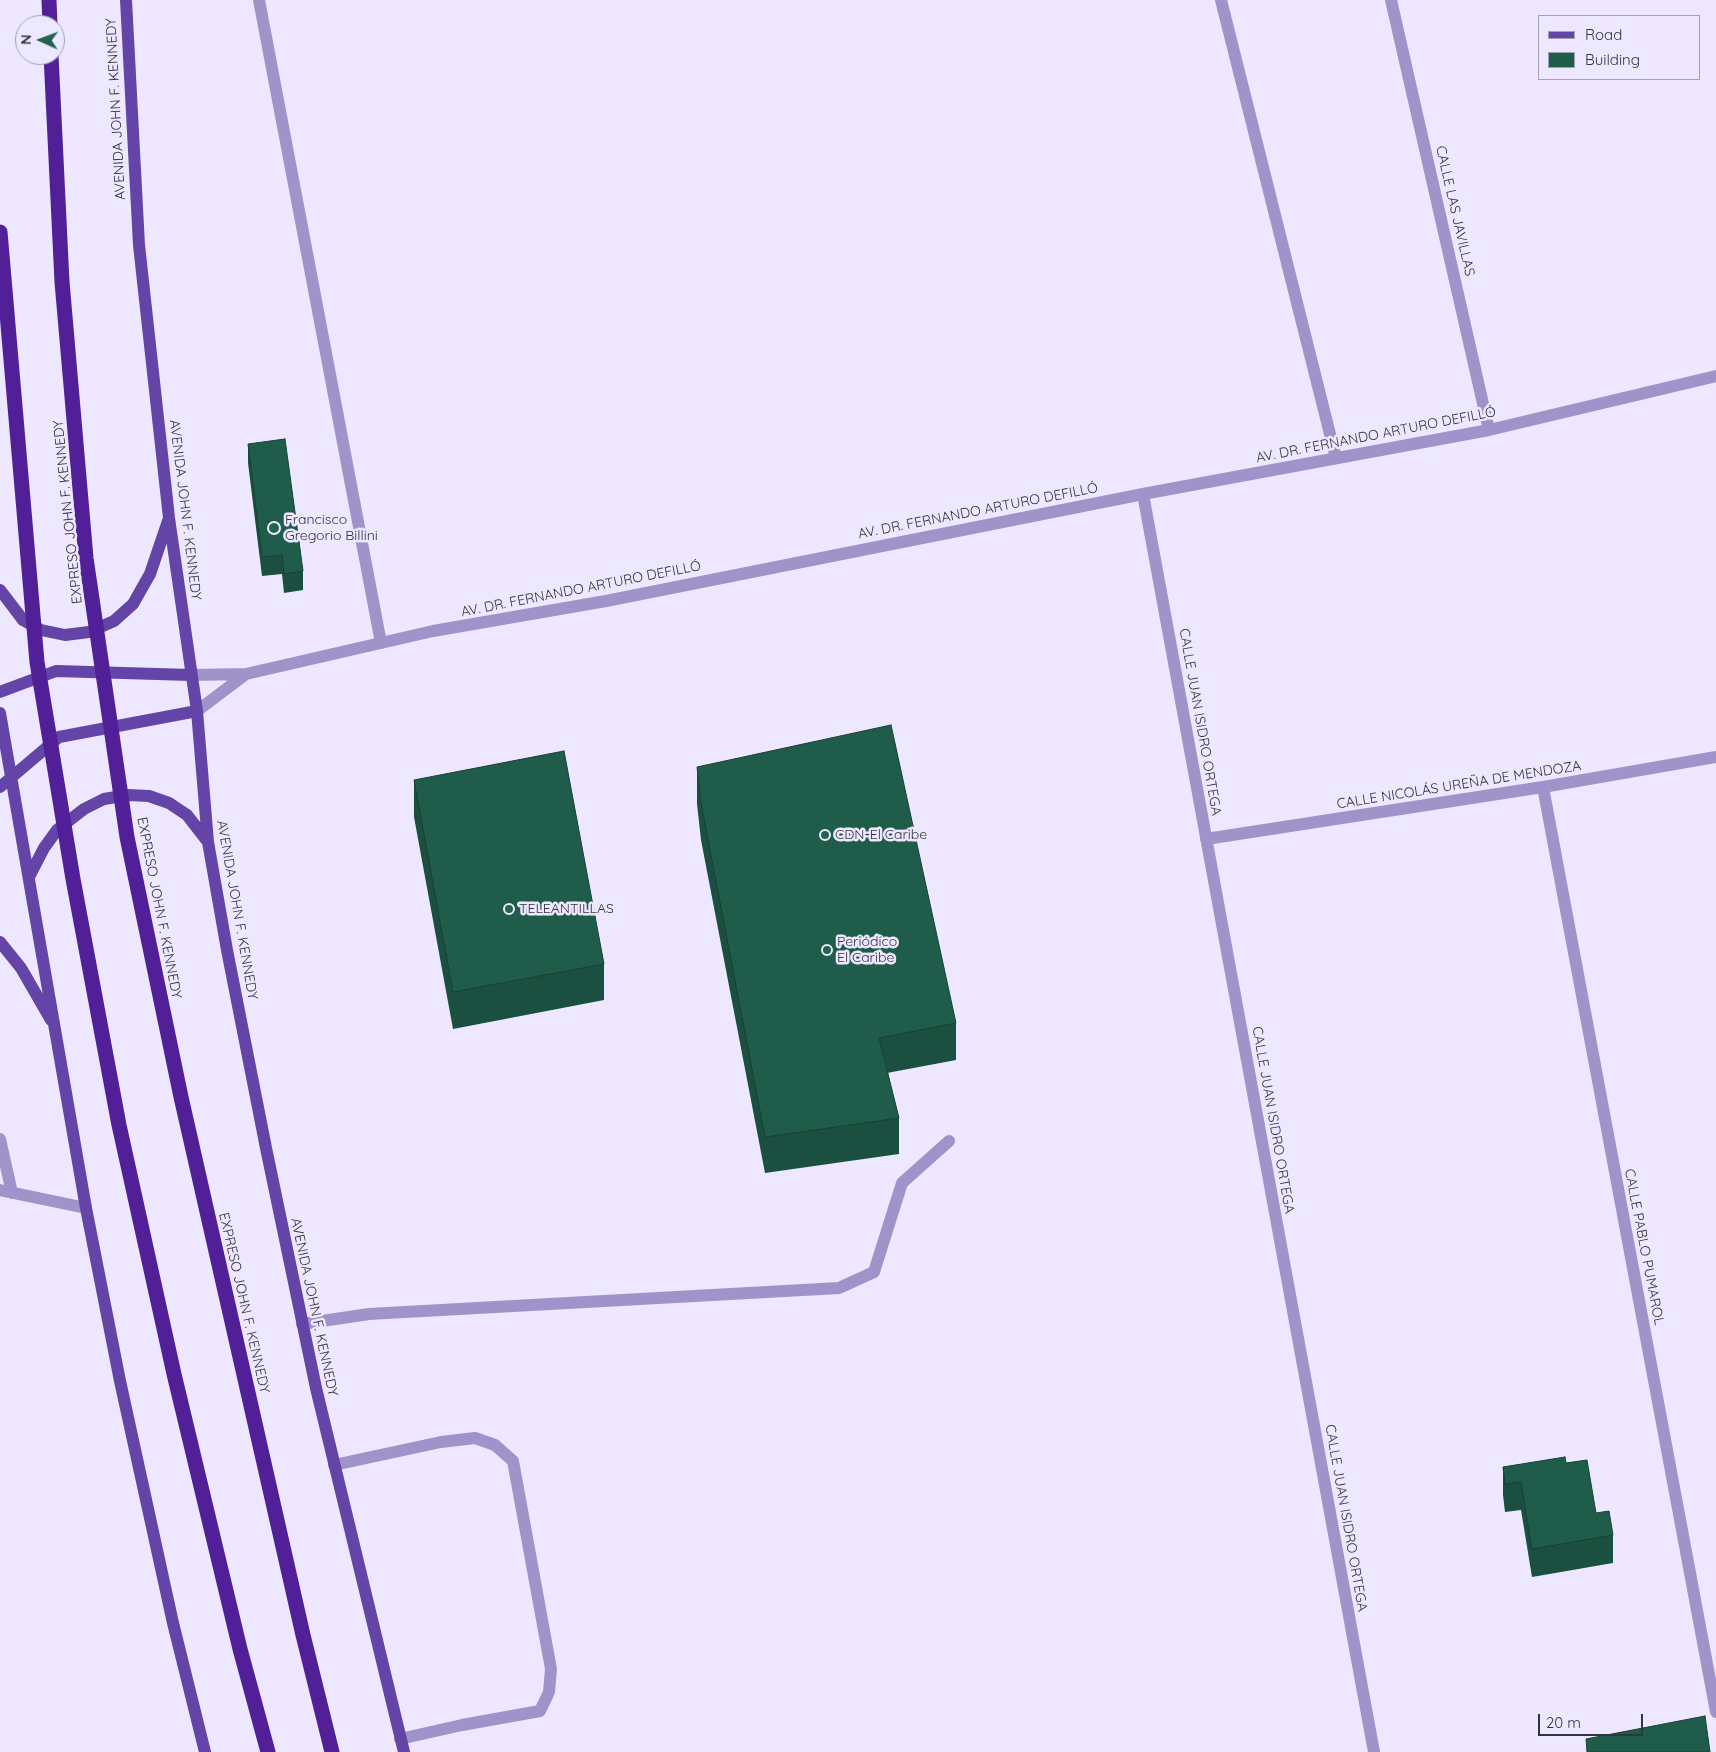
<!DOCTYPE html>
<meta charset="utf-8">
<style>
body{margin:0}
#map{position:relative;width:1716px;height:1752px;overflow:hidden;background:#ede8ff;font-family:Quicksand,sans-serif}
canvas{display:block}
.legend{position:absolute;left:1538px;top:15px;width:162px;height:65px;box-sizing:border-box;background:#ede8ff;border:1px solid #a3a0b1;margin:0;padding:6px 9px;list-style:none;font-size:15px;color:#35333c}
.legend li{display:flex;align-items:center;gap:10px;height:25px}
.legend b{width:25px;border:1px solid #a3a0b1}
.north{position:absolute;left:15px;top:15px;width:50px;height:50px;box-sizing:border-box;background:#ede8ff;border:1px solid #a3a0b1;border-radius:50%;rotate:272deg;font-size:14px;font-weight:700;line-height:20px;text-align:center;color:#35333c}
.north::after{content:'';display:block;margin:auto;width:18px;height:22px;background:#246350;clip-path:polygon(50% 0,100% 100%,50% 72%,0 100%)}
.scale{position:absolute;left:1538px;top:1714px;width:105px;height:22px;box-sizing:border-box;border:2px solid #35333c;border-top:0;padding-left:6px;font-size:15px;line-height:18px;white-space:nowrap;color:#35333c;-webkit-text-stroke:4px #ede8ff;paint-order:stroke}
</style>
<div id="map">
<canvas width="1716" height="1752"></canvas>
<ul class="legend">
<li><b style="height:6px;background:#6444a6"></b>Road</li>
<li><b style="height:14px;background:#1f5d4a"></b>Building</li>
</ul>
<div class="north">N</div>
<div class="scale">20 m</div>
</div>
<script>
const ctx = document.querySelector('canvas').getContext('2d');
ctx.lineJoin = 'round';
function shape(rows) {
  const path = new Path2D();
  for (const r of rows) {
    path.moveTo(r[0], r[1]);
    for (let i = 2; i < r.length; i += 2) path.lineTo(r[i], r[i + 1]);
  }
  return path;
}
function stroke(path, color, width, dash) {
  ctx.strokeStyle = color;
  ctx.lineWidth = width;
  ctx.lineCap = dash ? 'butt' : 'round';
  ctx.setLineDash(dash || []);
  ctx.stroke(path);
}
function fill(path, color) {
  ctx.fillStyle = color;
  ctx.fill(path, 'evenodd');
}
function label(font, color, halo, rows, align = 'center') {
  ctx.font = font + ' Quicksand,sans-serif';
  ctx.lineWidth = 5;
  ctx.setLineDash([]);
  ctx.textBaseline = 'middle';
  ctx.strokeStyle = halo;
  ctx.fillStyle = color;
  for (const [text, x, y, turn = 0] of rows) {
    ctx.save();
    ctx.translate(x, y);
    ctx.rotate((+turn || 0) * Math.PI / 180);
    ctx.textAlign = isNaN(turn) ? turn : align;
    if (halo) ctx.strokeText(text, 0, 0);
    ctx.fillText(text, 0, 0);
    ctx.restore();
  }
}
const minor = shape([
 [259,0,381,643],
 [1221,0,1336,458],
 [1391,0,1489,430],
 [1143,494,1374,1752],
 [191,675,246,674,433,631,606,601,1143,494,1489,430,1716,376],
 [197,711,246,674],
 [1543,787,1716,1712],
 [1206,839,1543,787,1716,757],
 [0,1139,12,1193],
 [0,1190,86,1208],
 [302,1324,369,1314,839,1288,874,1272,902,1183,949,1141],
 [334,1465,441,1442,475,1438,495,1445,513,1461,551,1669,549,1692,540,1711,462,1725,400,1739]
]);
const major = shape([
 [126,0,139,245,169,518,197,711,208,842,227,950,266,1148,316,1388,404,1752],
 [0,590,23,620,41,630,65,635,89,632,114,621,133,604,150,574,168,521],
 [0,692,56,671,191,675],
 [0,713,86,1208,120,1381,173,1623,205,1752],
 [0,787,59,737,197,711],
 [29,877,44,848,57,830,84,809,104,799,128,795,149,796,169,803,187,815,208,842],
 [0,942,21,968,51,1020]
]);
const highway = shape([
 [49,0,50,25],
 [51,55,62,282,86,558,127,837,181,1097,303,1635,332,1752],
 [0,232,37,662,73,879,119,1125,174,1374,240,1649,268,1752]
]);
const wall = shape([
 [248,444,303,571,303,590,284,593,282,574,262,576,248,463],
 [697,767,956,1023,956,1060,887,1073,899,1118,899,1154,765,1173,701,840,697,804],
 [414,780,604,964,604,1000,453,1029,414,817],
 [1566,1463,1596,1513,1613,1535,1613,1563,1532,1577,1521,1510,1505,1512,1503,1495,1503,1467]
]);
const building = shape([
 [285,439,303,571,284,574,282,555,262,557,248,444,285,439],
 [891,725,956,1023,879,1038,899,1118,765,1137,701,803,697,767,891,725],
 [564,751,604,964,453,992,414,780,564,751],
 [1565,1457,1566,1463,1587,1460,1596,1513,1609,1511,1613,1535,1532,1549,1521,1482,1505,1484,1503,1467,1565,1457],
 [1705,1716,1710,1752,1587,1752,1586,1739,1705,1716]
]);
const markers = [
 [274,528,6,"#246350"],
 [825,835,5,"#246350"],
 [509,909,5,"#246350"],
 [827,950,5,"#246350"]
];
const streetNames = [
 ["AVENIDA JOHN F. KENNEDY",116,109,-93],
 ["CALLE LAS JAVILLAS",1455,211,77],
 ["AV. DR. FERNANDO ARTURO DEFILLÓ",1376,435,-11],
 ["AVENIDA JOHN F. KENNEDY",185,510,83],
 ["AV. DR. FERNANDO ARTURO DEFILLÓ",978,511,-11],
 ["EXPRESO JOHN F. KENNEDY",68,512,-96],
 ["AV. DR. FERNANDO ARTURO DEFILLÓ",581,589,-11],
 ["CALLE JUAN ISIDRO ORTEGA",1200,722,80],
 ["CALLE NICOLÁS UREÑA DE MENDOZA",1459,785,-9],
 ["EXPRESO JOHN F. KENNEDY",159,908,79],
 ["AVENIDA JOHN F. KENNEDY",237,910,80],
 ["CALLE JUAN ISIDRO ORTEGA",1273,1120,80],
 ["CALLE PABLO PUMAROL",1644,1247,79],
 ["EXPRESO JOHN F. KENNEDY",244,1303,77],
 ["AVENIDA JOHN F. KENNEDY",314,1307,78],
 ["CALLE JUAN ISIDRO ORTEGA",1346,1518,80]
];
const poiNames = [
 ["Francisco",285,520],
 ["Gregorio Billini",285,536],
 ["CDN-El Caribe",835,835],
 ["TELEANTILLAS",519,909],
 ["Periódico",837,942],
 ["El Caribe",837,958]
];
stroke(minor, '#a093c9', 12);
stroke(major, '#6444a6', 12);
stroke(highway, '#511f97', 15);
fill(wall, '#1b5040');
fill(building, '#1f5d4a');
stroke(building, '#164134', 1);
for (const [x, y, r, color] of markers) {
  const dot = new Path2D();
  dot.arc(x, y, r, 0, 2 * Math.PI);
  ctx.fillStyle = color;
  ctx.fill(dot);
  stroke(dot, '#ede8ff', 2);
}
label('14px', '#35333c', '#ede8ff', streetNames);
label('14px', '#35333c', '#ede8ff', poiNames, 'left');
</script>
